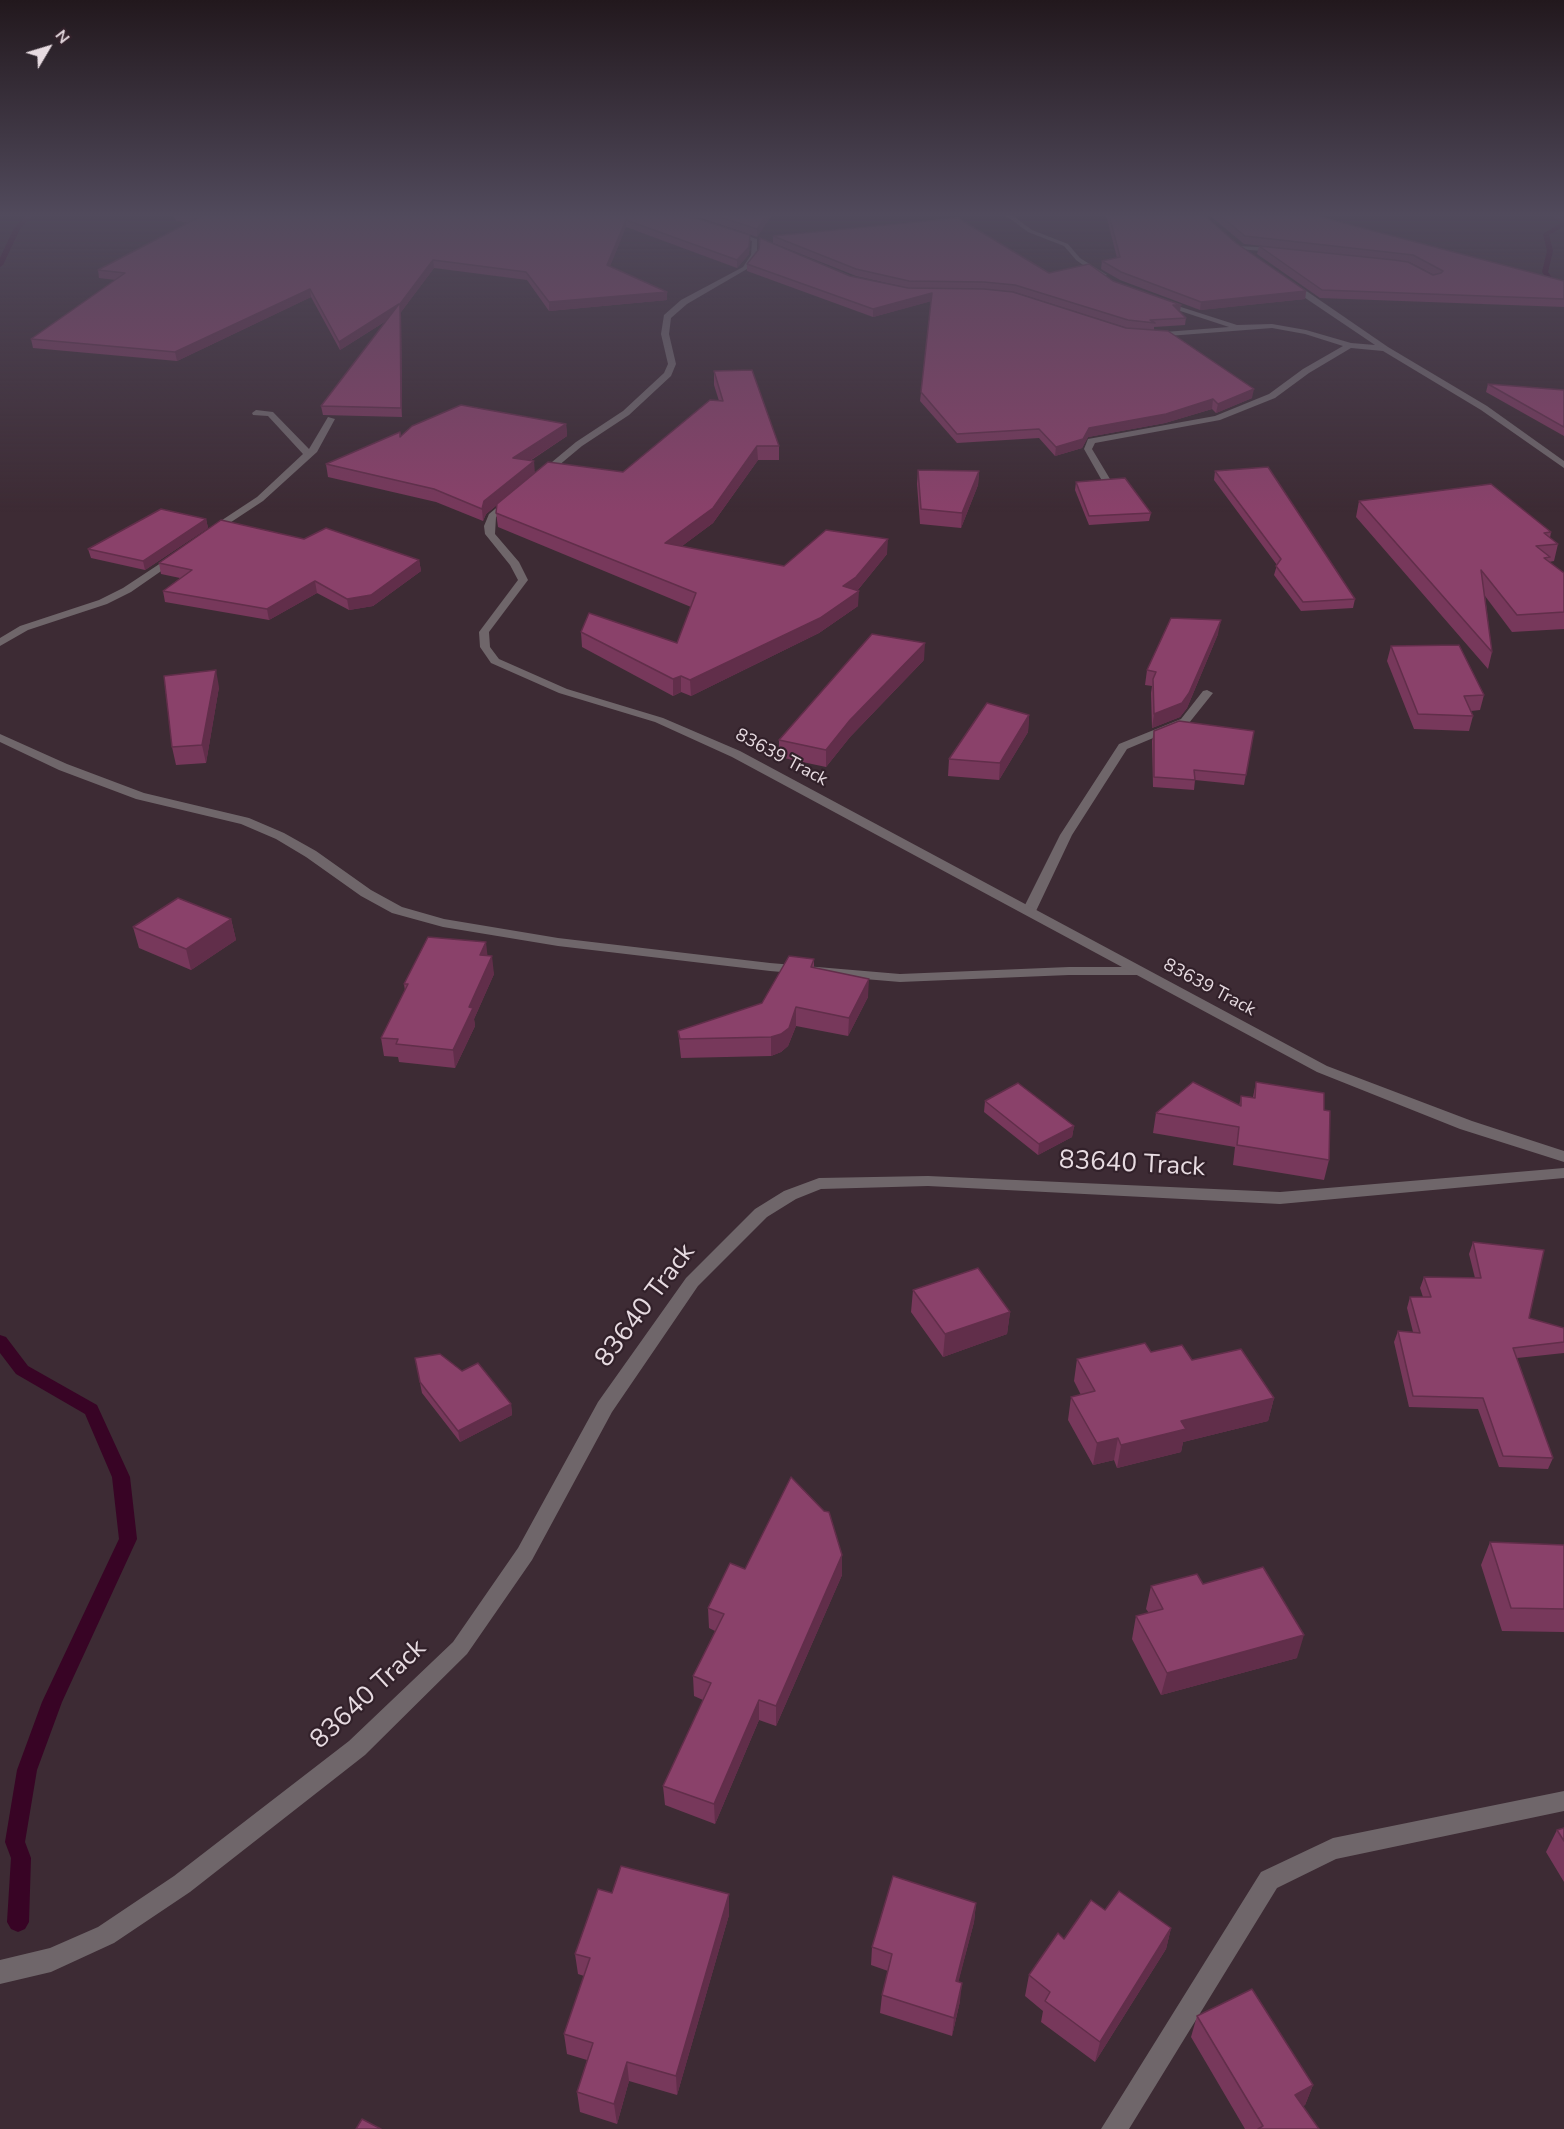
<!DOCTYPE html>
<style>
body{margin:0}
#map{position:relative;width:1564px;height:2129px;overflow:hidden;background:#3d2b34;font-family:"Nunito Sans",sans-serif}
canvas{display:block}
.north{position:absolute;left:18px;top:18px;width:60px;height:60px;-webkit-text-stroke:4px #32212a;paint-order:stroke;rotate:52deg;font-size:16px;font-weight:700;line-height:24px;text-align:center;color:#e7dbe1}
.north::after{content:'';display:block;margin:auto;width:21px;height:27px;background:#e7dbe1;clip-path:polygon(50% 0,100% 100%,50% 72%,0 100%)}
</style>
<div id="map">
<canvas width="1564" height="2129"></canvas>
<div class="north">N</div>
</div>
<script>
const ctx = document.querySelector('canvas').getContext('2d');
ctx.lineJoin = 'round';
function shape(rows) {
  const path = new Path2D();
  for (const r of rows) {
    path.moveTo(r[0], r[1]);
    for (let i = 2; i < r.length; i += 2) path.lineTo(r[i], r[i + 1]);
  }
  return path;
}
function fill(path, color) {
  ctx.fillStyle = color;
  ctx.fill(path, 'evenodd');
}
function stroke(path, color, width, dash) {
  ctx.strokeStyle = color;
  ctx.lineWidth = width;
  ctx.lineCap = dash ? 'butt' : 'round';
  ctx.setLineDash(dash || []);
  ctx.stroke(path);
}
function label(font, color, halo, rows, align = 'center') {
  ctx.font = font + ' "Nunito Sans",sans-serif';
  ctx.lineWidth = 4.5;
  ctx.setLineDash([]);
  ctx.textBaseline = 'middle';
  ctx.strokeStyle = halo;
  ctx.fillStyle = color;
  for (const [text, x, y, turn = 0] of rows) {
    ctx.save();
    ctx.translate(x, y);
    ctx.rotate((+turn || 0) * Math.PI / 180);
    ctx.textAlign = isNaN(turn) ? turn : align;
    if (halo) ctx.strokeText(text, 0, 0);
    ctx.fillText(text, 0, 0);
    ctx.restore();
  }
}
const stream = shape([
 [27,215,33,215,20,229,3,265,0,267,0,258,14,228,27,215],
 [1550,215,1557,215,1564,219,1564,226,1549,235,1553,251,1548,272,1564,295,1564,302,1542,272,1547,251,1543,234,1561,223,1550,215],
 [0,1335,6,1337,28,1366,97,1405,130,1477,137,1539,62,1702,37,1770,25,1842,31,1858,29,1922,25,1929,18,1932,11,1929,7,1922,11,1858,5,1842,17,1770,42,1702,119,1539,112,1477,85,1414,16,1374,0,1353,0,1335]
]);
const minor = shape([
 [1005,215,1012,215,1032,230,1068,244,1080,258,1107,275,1100,277,1076,260,1064,246,1028,232,1005,215],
 [1238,246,1277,248,1280,250,1277,252,1236,249,1238,246],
 [1286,281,1292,281,1388,347,1487,406,1564,461,1564,468,1481,410,1383,351,1351,348,1309,373,1275,398,1220,420,1095,443,1092,449,1113,484,1105,486,1084,449,1088,439,1215,416,1269,394,1303,369,1343,346,1305,334,1272,328,1155,337,1151,335,1152,333,1229,327,1159,304,1159,300,1237,325,1272,324,1306,330,1351,343,1375,345,1286,285,1286,281],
 [256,410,273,412,309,449,328,417,335,419,317,452,263,501,213,534,207,534,207,530,257,497,303,454,268,416,253,415,252,413,256,410],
 [176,553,181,556,180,558,131,592,107,604,28,630,0,646,0,638,20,626,99,600,123,588,176,553],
 [1207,690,1213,693,1189,723,1127,749,1072,835,1036,911,1034,914,1024,914,1022,911,1060,835,1119,744,1181,719,1203,691,1207,690],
 [0,734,67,764,144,793,249,818,284,833,316,851,371,890,402,907,444,919,558,938,770,963,900,974,1069,967,1140,967,1147,971,1140,975,1069,975,900,982,770,971,558,946,443,927,392,913,361,896,306,857,276,839,241,824,136,799,59,770,0,742,0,734],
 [1564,1168,1564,1178,1280,1204,928,1186,821,1189,796,1199,767,1217,698,1286,612,1412,532,1560,467,1654,365,1755,190,1892,114,1943,51,1972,0,1984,0,1960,50,1948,98,1927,174,1876,349,1741,453,1642,518,1548,598,1402,686,1278,755,1209,784,1191,819,1178,928,1176,1280,1192,1564,1168],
 [1564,1791,1564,1811,1336,1859,1277,1888,1129,2129,1101,2129,1261,1872,1333,1838,1564,1791]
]);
const tertiary = shape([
 [730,230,757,239,757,255,747,269,687,304,671,318,669,334,676,364,671,376,629,415,582,446,546,476,540,476,540,472,576,442,623,411,664,373,668,364,661,334,664,315,681,300,743,267,751,255,752,241,730,232,730,230],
 [507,499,515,501,496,517,495,534,519,562,528,580,489,632,490,647,499,659,567,689,663,718,740,751,1327,1066,1472,1121,1564,1151,1564,1162,1460,1129,1317,1072,732,757,655,722,559,693,491,663,480,647,479,632,518,580,510,565,485,534,484,526,489,514,507,499]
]);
const wall = shape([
 [174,215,772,215,757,237,701,218,686,217,750,235,749,254,737,268,626,227,610,266,667,300,549,311,527,280,434,268,401,312,402,417,323,415,321,406,386,321,340,350,311,297,177,361,33,348,31,339,116,280,99,278,98,270,189,223,176,221],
 [1106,215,1204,215,1236,243,1306,291,1305,299,1200,310,1120,280,1101,269,1102,261,1117,258],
 [1209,215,1313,215,1564,281,1564,307,1320,298,1257,254,1259,246,1316,252,1244,244],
 [1408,262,1411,263,1434,275,1433,275],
 [773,236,1113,281,1180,312,1186,318,1185,325,1154,327,1154,330,1252,398,1216,413,1212,409,1165,423,1088,437,1082,448,1055,456,1039,438,957,443,920,401,931,301,873,317,747,271,747,264,850,276,908,288,1127,328,1014,292,984,289,908,288,856,276,773,243],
 [714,371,779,446,779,460,758,460,713,523,682,546,784,566,887,554,857,591,858,606,819,633,691,696,681,692,673,696,582,647,581,632,677,643,691,607,498,527,496,513,497,505,486,514,483,521,436,502,328,477,326,464,400,432,401,436,566,424,567,436,530,461,535,473,623,472,719,401,714,385],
 [1488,384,1564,390,1564,436,1486,392],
 [918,470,979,471,978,485,961,528,920,524,917,484],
 [1215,471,1355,599,1353,608,1301,611,1274,575,1277,565,1214,480],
 [1076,482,1151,513,1149,521,1089,525,1075,490],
 [1359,501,1551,532,1550,538,1558,544,1554,561,1549,562,1564,573,1564,629,1512,632,1485,596,1492,652,1488,669,1356,517],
 [206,519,208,528,145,570,91,558,88,549],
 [304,539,419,560,421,571,373,606,349,610,317,593,269,620,165,602,163,591,180,578,161,574,159,563],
 [1218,634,1187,708,1180,717,1152,728,1151,693,1152,686,1145,685,1147,670],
 [1391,646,1484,695,1480,710,1471,711,1473,716,1469,731,1414,729,1387,661],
 [924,660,850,737,826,767,779,757,779,740],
 [219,687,206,763,176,765,172,747],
 [1029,715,1028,732,999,780,948,776,949,759],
 [1154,731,1254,731,1244,785,1195,780,1194,790,1153,787,1152,741],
 [231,919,236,940,191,970,139,948,133,927],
 [488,956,494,974,474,1019,475,1026,455,1068,399,1062,398,1057,384,1056,381,1038,405,991,404,984],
 [814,959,814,967,868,997,848,1036,796,1026,788,1046,781,1052,771,1056,681,1058,678,1031,762,1003],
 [1256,1082,1324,1110,1329,1160,1324,1180,1233,1165,1235,1147,1153,1133,1156,1113,1239,1106,1241,1096,1253,1097],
 [985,1101,1074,1126,1072,1137,1038,1155,984,1112],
 [1473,1242,1529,1318,1564,1328,1564,1353,1517,1358,1553,1458,1548,1469,1499,1467,1478,1409,1409,1407,1394,1342,1398,1331,1413,1332,1407,1308,1410,1297,1423,1297,1420,1288,1424,1277,1475,1278,1469,1254],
 [913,1290,1010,1312,1007,1334,943,1357,911,1312],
 [1151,1352,1192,1360,1274,1398,1268,1421,1183,1442,1181,1452,1117,1468,1114,1460,1093,1465,1068,1420,1071,1397,1081,1395,1074,1381,1077,1359],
 [415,1358,462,1371,511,1404,512,1415,460,1442,422,1393],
 [1490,1542,1564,1545,1564,1632,1502,1631,1481,1565],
 [745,1569,842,1575,776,1726,759,1720,715,1824,665,1805,663,1786,703,1700,694,1696,693,1676,715,1631,709,1628,708,1608],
 [1203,1584,1297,1658,1161,1695,1132,1639,1136,1616,1149,1613,1146,1609,1151,1586],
 [1564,1828,1564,1882,1546,1852,1557,1830],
 [612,1893,729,1894,729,1915,677,2095,629,2081,617,2124,580,2112,577,2092,587,2060,567,2054,564,2034,584,1976,578,1974,575,1954],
 [976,1903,974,1922,958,1982,960,2001,952,2036,880,2013,882,1995,888,1971,871,1965,872,1947],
 [1105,1910,1171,1928,1166,1949,1095,2062,1041,2022,1043,2011,1025,1996,1029,1975,1064,1939],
 [1197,2016,1313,2085,1305,2105,1303,2106,1319,2129,1245,2129,1191,2037]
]);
const shadedWall = shape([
 [767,215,772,215,757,237,757,229],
 [626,220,626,227,607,273,607,265],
 [750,235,749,254,737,268,737,260],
 [433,260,434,268,401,312,402,417,401,408,400,312,340,350,339,342,400,304],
 [310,289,311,297,177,361,175,352],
 [1306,291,1305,299,1200,310,1201,302],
 [667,292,667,300,549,311,549,302],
 [932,293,932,301,873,317,873,309],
 [1173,305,1181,305,1180,312],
 [1254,389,1252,398,1216,413,1218,404],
 [1213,399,1212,409,1165,423,1088,437,1082,448,1055,456,1056,447,1089,428],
 [566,424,567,436,514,471,513,458],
 [757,446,758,460,713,523,666,558,665,543],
 [534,461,535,474,486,514,483,521,482,509,484,501],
 [979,471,978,485,961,528,962,513],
 [206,519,208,528,145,570,143,561],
 [888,539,887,554,856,592,843,586],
 [419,560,421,571,373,606,349,610,347,599],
 [315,581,317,593,269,620,267,609],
 [859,591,858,606,819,633,691,696,690,680],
 [1221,620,1218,634,1187,708,1180,717,1152,728,1154,714],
 [925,643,924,660,850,737,826,767,826,750,850,720],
 [216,670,219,687,206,763,202,745],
 [681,676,681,692,673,696,673,679],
 [1029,715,1028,732,999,780,1000,763],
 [231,919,236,940,191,970,186,949],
 [486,942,488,960,480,955],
 [492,956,494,974,474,1019,475,1026,455,1068,453,1050,469,1007],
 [869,979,868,997,848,1036,849,1018],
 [796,1007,796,1026,788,1046,781,1052,771,1056,771,1037],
 [1074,1126,1072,1137,1038,1155,1039,1144],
 [1010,1312,1007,1334,943,1357,945,1334],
 [1274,1398,1268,1421,1183,1442,1181,1452,1117,1468,1121,1445,1181,1421],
 [511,1404,512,1415,460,1442,458,1431],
 [1118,1438,1114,1460,1093,1465,1097,1443],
 [842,1555,842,1575,776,1726,776,1706],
 [1304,1635,1297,1658,1161,1695,1167,1673],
 [759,1700,759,1720,715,1824,714,1804],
 [729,1894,729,1915,677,2095,676,2076],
 [976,1903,974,1922,954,1999,956,1981],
 [1171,1928,1166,1949,1095,2062,1100,2042],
 [962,1983,960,2001,952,2036,954,2018],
 [627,2062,629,2081,617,2124,614,2104],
 [1313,2085,1305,2105,1287,2115,1295,2095]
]);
const building = shape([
 [185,215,676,215,698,219,750,235,749,247,737,260,626,220,607,265,667,292,549,302,526,272,433,260,400,304,401,408,321,406,399,304,339,342,310,289,175,352,31,339,125,273,98,270,201,216,185,215],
 [714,215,767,215,757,229,714,215],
 [1109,215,1204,215,1236,243,1306,291,1201,302,1121,272,1102,261,1120,257,1109,215],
 [1219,215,1313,215,1564,281,1564,299,1322,290,1259,246,1394,260,1408,262,1433,275,1441,273,1443,271,1413,255,1245,236,1219,215],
 [958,218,1049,273,1089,264,1113,281,1181,305,1173,305,1186,318,1150,320,1155,323,1128,320,1015,285,984,282,909,281,856,269,773,236,958,218],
 [760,238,850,276,908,288,984,289,1013,292,1126,328,1168,331,1254,389,1218,404,1213,399,1166,414,1089,428,1083,439,1056,447,1039,429,957,434,921,392,932,293,873,309,747,264,759,249,760,238],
 [752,370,779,446,757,446,713,508,665,543,784,566,826,530,888,539,856,577,843,586,859,591,820,618,690,680,681,676,673,679,581,632,589,613,677,643,696,593,496,513,497,504,548,462,623,472,710,400,723,401,714,371,752,370],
 [1488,384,1564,390,1564,427,1488,384],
 [461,405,566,424,513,458,534,461,484,501,482,509,434,489,326,464,400,432,400,437,412,426,461,405],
 [1268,467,1355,599,1303,602,1276,566,1281,559,1215,471,1268,467],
 [918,470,979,471,962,513,921,509,918,470],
 [1125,478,1151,513,1089,516,1076,482,1125,478],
 [1491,484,1551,532,1544,533,1558,544,1536,546,1550,557,1544,558,1564,573,1564,612,1517,615,1481,570,1492,652,1359,501,1491,484],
 [161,509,206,519,143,561,88,549,161,509],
 [221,520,304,539,326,528,419,560,371,595,347,599,315,581,267,609,163,591,192,570,159,563,221,520],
 [1171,618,1221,620,1189,693,1182,703,1154,714,1153,679,1156,672,1147,670,1171,618],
 [872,634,925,643,850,720,826,750,779,740,872,634],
 [1459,645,1484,695,1464,696,1473,716,1418,714,1391,646,1459,645],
 [216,670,202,745,172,747,164,676,216,670],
 [987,703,1029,715,1000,763,949,759,987,703],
 [1179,721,1254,731,1246,775,1194,770,1195,780,1154,777,1154,731,1179,721],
 [178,898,231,919,186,949,133,927,178,898],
 [428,937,486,942,480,955,492,956,469,1007,473,1008,453,1050,396,1044,398,1039,381,1038,408,984,404,984,428,937],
 [789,956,814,959,811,967,869,979,849,1018,796,1007,789,1028,781,1034,771,1037,680,1039,678,1031,762,1003,789,956],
 [1193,1082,1241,1106,1241,1096,1255,1098,1256,1082,1324,1093,1324,1110,1330,1111,1329,1160,1237,1145,1239,1127,1156,1113,1193,1082],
 [1018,1083,1074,1126,1039,1144,985,1101,1018,1083],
 [1473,1242,1544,1250,1529,1318,1564,1328,1564,1342,1513,1348,1553,1458,1503,1456,1483,1398,1413,1396,1398,1331,1420,1333,1410,1297,1431,1297,1424,1277,1481,1278,1473,1242],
 [978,1268,1010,1312,945,1334,913,1290,978,1268],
 [1145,1343,1151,1352,1182,1345,1192,1360,1241,1349,1274,1398,1181,1421,1186,1429,1121,1445,1118,1438,1097,1443,1071,1397,1095,1391,1077,1359,1145,1343],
 [440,1354,462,1371,478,1363,511,1404,458,1431,420,1382,415,1358,440,1354],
 [791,1477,824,1511,829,1512,842,1555,776,1706,759,1700,714,1804,663,1786,711,1683,693,1676,724,1614,708,1608,730,1563,745,1569,791,1477],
 [1490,1542,1564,1545,1564,1609,1511,1608,1490,1542],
 [1263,1567,1304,1635,1167,1673,1136,1616,1163,1609,1151,1586,1197,1574,1203,1584,1263,1567],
 [1564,1828,1564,1841,1557,1830,1564,1828],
 [621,1866,729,1894,676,2076,627,2062,614,2104,577,2092,593,2043,564,2034,590,1958,575,1954,598,1889,612,1893,621,1866],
 [893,1876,976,1903,956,1981,962,1983,954,2018,882,1995,892,1954,872,1947,893,1876],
 [1119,1891,1171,1928,1100,2042,1045,2001,1050,1992,1029,1975,1058,1933,1064,1939,1091,1900,1105,1910,1119,1891],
 [1252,1989,1313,2085,1295,2095,1319,2129,1258,2129,1263,2126,1197,2016,1252,1989],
 [362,2119,381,2129,356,2129,362,2119]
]);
const farStreetnames = [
 ["83639 Track",781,758,28],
 ["83639 Track",1209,988,28]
];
const nearStreetnames = [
 ["83640 Track",1132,1165,3],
 ["83640 Track",646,1306,-53],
 ["83640 Track",369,1695,-43]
];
fill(stream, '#380425');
fill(minor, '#6f666a');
fill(tertiary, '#6f666a');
fill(wall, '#77385b');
fill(shadedWall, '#612e4a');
fill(building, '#8a416a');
stroke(building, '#612e4a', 1.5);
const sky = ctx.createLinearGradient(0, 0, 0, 513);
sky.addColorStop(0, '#22181d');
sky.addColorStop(0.42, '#514a5c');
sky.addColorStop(1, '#514a5c00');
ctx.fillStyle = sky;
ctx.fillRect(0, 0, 1564, 513);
label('18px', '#e7dbe1', '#32212a', farStreetnames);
label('26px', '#e7dbe1', '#32212a', nearStreetnames);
</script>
